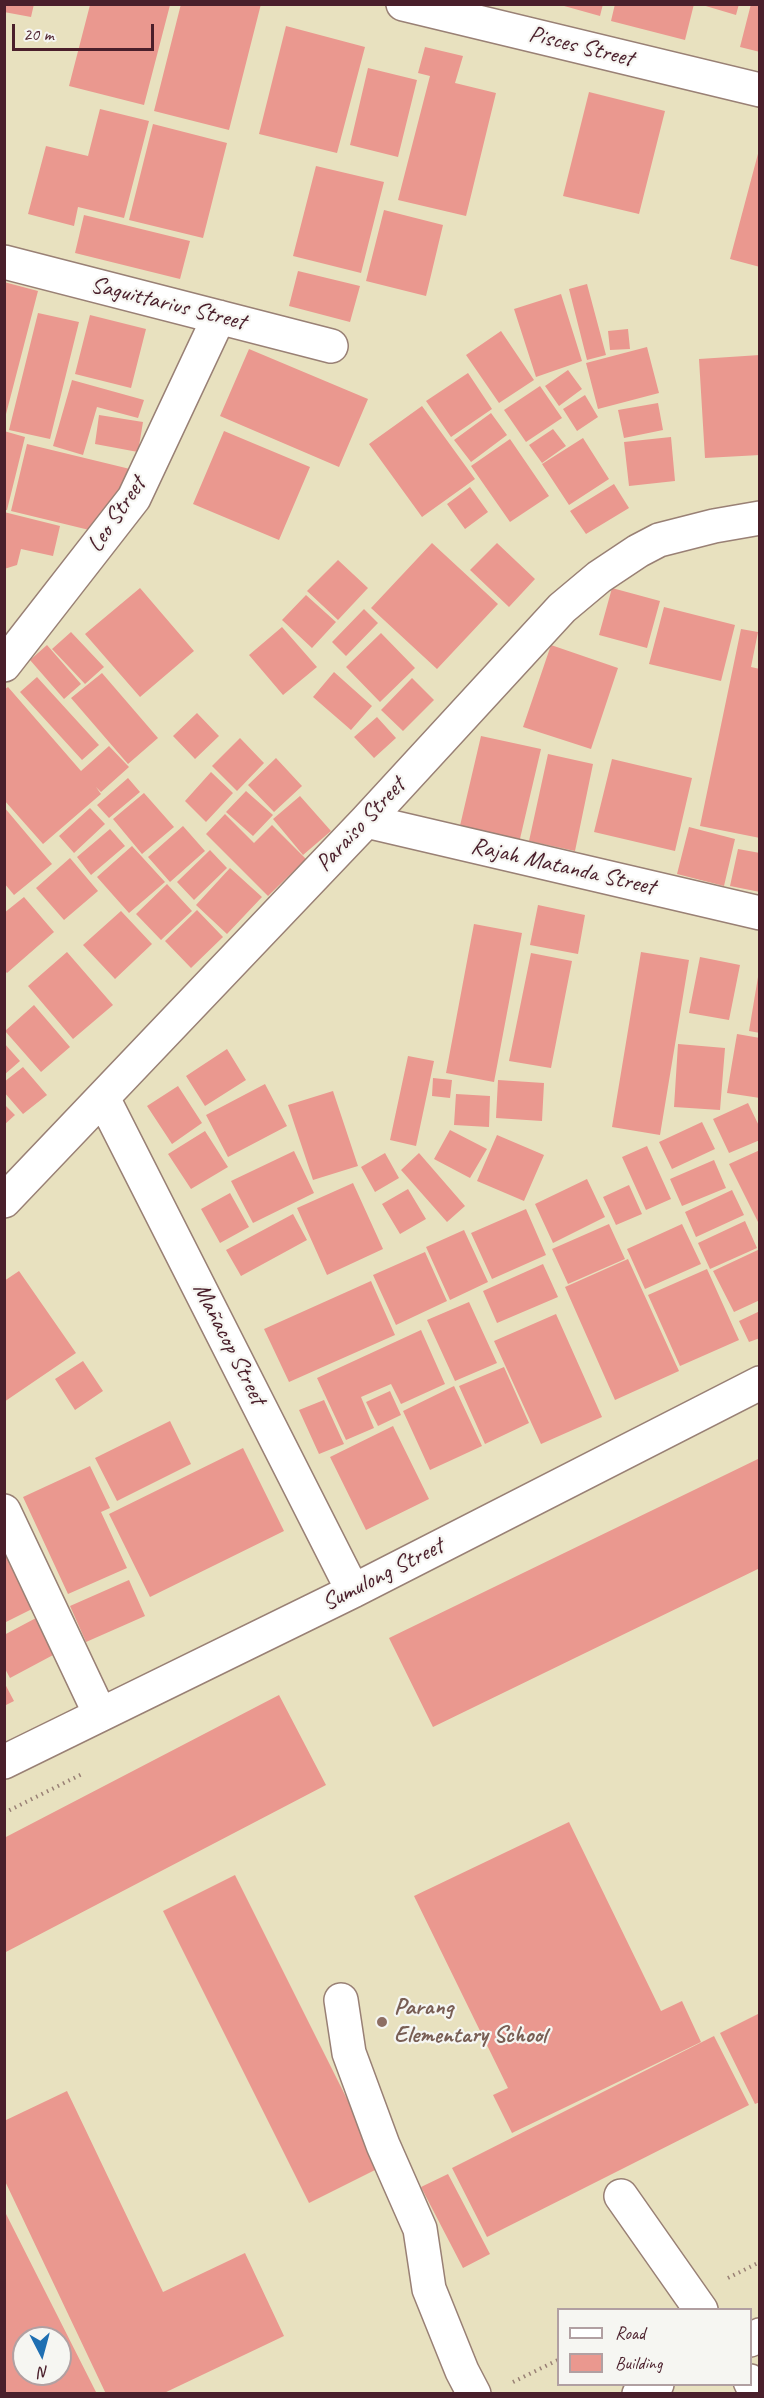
<!DOCTYPE html>
<meta charset="utf-8">
<style>
body{margin:0}
#map{position:relative;width:764px;height:2398px;overflow:hidden;background:#e8e1bf;font-family:Caveat,sans-serif}
canvas{display:block}
.frame{position:absolute;inset:0;border:6px solid #4a1f2b;pointer-events:none}
.legend{position:absolute;left:557px;top:2308px;width:195px;height:78px;box-sizing:border-box;background:#f6f6f2;border:2px solid #b1a0a2;margin:0;padding:8px 10px;list-style:none;font-size:18px;color:#4a1f2b}
.legend li{display:flex;align-items:center;gap:12px;height:30px}
.legend b{width:30px;border:2px solid #b1a0a2}
.north{position:absolute;left:12px;top:2326px;width:60px;height:60px;box-sizing:border-box;background:#f6f6f2;border:2px solid #b1a0a2;border-radius:50%;rotate:174deg;font-size:16px;font-weight:700;line-height:24px;text-align:center;color:#4a1f2b}
.north::after{content:'';display:block;margin:auto;width:21px;height:27px;background:#1f6fb2;clip-path:polygon(50% 0,100% 100%,50% 72%,0 100%)}
.scale{position:absolute;left:12px;top:24px;width:142px;height:27px;box-sizing:border-box;border:3px solid #4a1f2b;border-top:0;padding-left:8px;font-size:18px;line-height:21px;white-space:nowrap;color:#4a1f2b;-webkit-text-stroke:4px #f6f6f2;paint-order:stroke}
</style>
<div id="map">
<canvas width="764" height="2398"></canvas>
<div class="frame"></div>
<ul class="legend">
<li><b style="height:8px;background:#fff"></b>Road</li>
<li><b style="height:16px;background:#ea988f"></b>Building</li>
</ul>
<div class="north">N</div>
<div class="scale">20 m</div>
</div>
<script>
const ctx = document.querySelector('canvas').getContext('2d');
ctx.lineJoin = 'round';
function fill(path, color) {
  ctx.fillStyle = color;
  ctx.fill(path, 'evenodd');
}
function shape(rows) {
  const path = new Path2D();
  for (const r of rows) {
    path.moveTo(r[0], r[1]);
    for (let i = 2; i < r.length; i += 2) path.lineTo(r[i], r[i + 1]);
  }
  return path;
}
function stroke(path, color, width, dash) {
  ctx.strokeStyle = color;
  ctx.lineWidth = width;
  ctx.lineCap = dash ? 'butt' : 'round';
  ctx.setLineDash(dash || []);
  ctx.stroke(path);
}
function label(font, color, halo, rows, align = 'center') {
  ctx.font = font + ' Caveat,sans-serif';
  ctx.lineWidth = 4.5;
  ctx.setLineDash([]);
  ctx.textBaseline = 'middle';
  ctx.strokeStyle = halo;
  ctx.fillStyle = color;
  for (const [text, x, y, turn = 0] of rows) {
    ctx.save();
    ctx.translate(x, y);
    ctx.rotate((+turn || 0) * Math.PI / 180);
    ctx.textAlign = isNaN(turn) ? turn : align;
    if (halo) ctx.strokeText(text, 0, 0);
    ctx.fillText(text, 0, 0);
    ctx.restore();
  }
}
const building = shape([
 [4,4,34,4,31,17,4,12],
 [181,4,261,4,229,130,154,111],
 [557,4,603,4,600,16],
 [615,4,694,4,685,40,611,21],
 [699,4,739,4,736,15],
 [751,4,760,4,760,52,740,47],
 [90,5,170,5,144,105,69,86],
 [286,26,365,47,337,153,259,134],
 [425,47,463,56,455,83,496,93,466,216,398,200,430,76,418,73],
 [368,68,417,80,398,157,350,145],
 [589,92,665,111,639,214,563,196],
 [100,109,149,121,124,218,78,207,74,226,28,214,46,146,88,156],
 [153,124,227,143,203,238,129,220],
 [759,150,760,150,760,267,730,259],
 [316,166,384,182,361,273,293,256],
 [384,210,443,225,426,296,366,281],
 [84,215,190,241,180,279,75,253],
 [298,271,360,286,350,322,289,306],
 [4,282,38,291,5,418,4,418],
 [587,284,606,355,587,360,569,289],
 [561,294,582,361,536,377,514,309],
 [38,313,79,322,50,439,9,430],
 [90,315,146,329,131,388,75,374],
 [628,329,630,349,610,350,608,331],
 [501,331,534,380,499,403,466,355],
 [647,347,659,393,598,409,586,363],
 [249,349,368,399,339,467,220,416],
 [760,355,760,455,705,458,699,359],
 [568,370,582,389,559,406,545,386],
 [468,373,492,409,451,437,426,401],
 [72,380,144,400,138,418,97,407,83,455,53,446],
 [540,386,562,418,526,442,504,410],
 [585,395,598,417,577,431,563,409],
 [658,403,663,430,624,438,618,410],
 [422,406,475,479,422,517,369,444],
 [491,413,507,435,471,462,454,440],
 [99,415,143,422,138,452,95,444],
 [553,429,566,446,542,463,529,445],
 [4,431,25,437,7,510,4,510],
 [224,431,310,467,279,540,193,504],
 [671,437,675,481,629,486,624,442],
 [583,438,609,479,569,505,542,464],
 [510,439,549,496,510,522,471,466],
 [27,444,130,469,114,536,11,511],
 [614,484,629,508,586,534,570,511],
 [470,487,488,512,465,529,447,504],
 [4,512,60,526,53,556,21,549,17,565,4,569],
 [432,543,498,604,437,669,371,608],
 [497,543,535,579,509,607,470,570],
 [338,560,368,588,338,620,307,591],
 [140,588,194,651,140,697,85,634],
 [612,588,660,601,647,648,599,635],
 [306,595,336,622,312,648,282,620],
 [664,607,735,625,721,681,649,664],
 [364,609,378,623,346,656,332,642],
 [282,627,317,667,283,695,249,655],
 [741,629,758,632,751,667,760,669,760,838,700,826],
 [71,632,104,667,85,684,52,649],
 [381,633,415,668,380,702,346,667],
 [47,645,81,684,64,699,30,660],
 [551,645,618,668,591,749,523,727],
 [334,672,372,706,351,730,313,697],
 [102,673,158,738,128,764,71,698],
 [37,677,99,745,82,760,20,692],
 [412,678,434,700,403,731,381,710],
 [8,687,81,771,109,746,129,767,101,792,96,787,101,794,43,844,4,800,4,690],
 [197,713,219,736,195,759,173,736],
 [377,717,396,738,374,758,354,737],
 [481,736,541,749,519,843,459,830],
 [240,738,264,763,237,791,212,766],
 [548,754,593,764,575,851,529,841],
 [276,758,302,786,274,812,248,785],
 [612,759,692,778,675,851,594,832],
 [211,772,233,793,206,822,185,801],
 [128,778,140,792,109,818,97,805],
 [246,791,273,815,253,836,226,812],
 [144,793,174,827,142,854,113,819],
 [300,796,331,831,303,855,273,819],
 [4,807,52,864,14,895,4,883],
 [90,808,105,824,74,853,59,836],
 [225,814,254,843,272,825,306,859,268,896,206,834],
 [183,826,205,851,170,882,148,857],
 [689,827,735,839,724,886,677,874],
 [110,829,125,846,91,875,77,857],
 [132,846,165,882,129,913,97,877],
 [738,849,760,853,760,892,730,886],
 [210,850,227,868,194,900,177,882],
 [70,858,98,891,64,920,36,888],
 [230,868,262,897,227,934,196,905],
 [167,884,192,911,161,940,136,914],
 [24,897,54,932,7,973,4,970,4,913],
 [538,905,585,915,578,954,530,945],
 [197,910,223,937,191,968,165,941],
 [121,911,152,944,115,979,83,945],
 [474,924,522,933,494,1082,446,1073],
 [67,952,113,1005,73,1039,28,986],
 [641,952,689,960,660,1135,612,1127],
 [531,953,572,961,551,1068,509,1061],
 [700,957,740,965,729,1020,689,1013],
 [758,977,760,977,760,1033,749,1031],
 [34,1005,70,1047,41,1072,5,1031],
 [737,1034,760,1038,760,1098,727,1093],
 [4,1043,20,1061,4,1075],
 [678,1044,725,1048,720,1110,674,1107],
 [227,1049,246,1080,205,1106,186,1076],
 [408,1056,434,1061,416,1146,390,1140],
 [23,1067,47,1095,23,1114,4,1092,4,1082],
 [433,1078,452,1080,450,1098,432,1096],
 [498,1080,544,1083,542,1121,496,1118],
 [265,1084,287,1126,228,1157,206,1115],
 [178,1086,202,1123,172,1144,147,1106],
 [333,1091,358,1166,313,1180,288,1105],
 [456,1094,490,1096,489,1127,454,1125],
 [748,1103,760,1128,760,1140,729,1153,713,1119],
 [4,1104,15,1115,4,1125],
 [702,1122,715,1149,672,1169,659,1142],
 [450,1130,487,1149,470,1178,434,1159],
 [205,1131,228,1167,191,1189,168,1154],
 [497,1135,544,1155,524,1201,477,1181],
 [647,1146,671,1199,646,1210,622,1157],
 [760,1150,760,1226,729,1164],
 [294,1151,314,1193,253,1223,231,1181],
 [385,1153,399,1178,375,1192,361,1167],
 [419,1153,465,1206,447,1222,401,1170],
 [714,1160,726,1188,682,1206,670,1179],
 [587,1179,605,1217,553,1243,535,1204],
 [353,1183,383,1249,327,1275,297,1208],
 [629,1185,642,1214,616,1225,603,1197],
 [408,1189,426,1219,400,1234,382,1204],
 [732,1190,744,1215,696,1237,685,1212],
 [230,1193,249,1227,220,1243,201,1209],
 [526,1209,546,1255,492,1279,471,1233],
 [293,1214,307,1240,241,1276,226,1250],
 [745,1221,757,1248,710,1269,698,1243],
 [609,1224,625,1259,568,1284,552,1249],
 [682,1224,701,1264,645,1289,627,1249],
 [464,1230,488,1282,450,1300,426,1247],
 [760,1249,760,1300,734,1312,713,1271],
 [425,1252,447,1301,396,1325,373,1275],
 [628,1259,679,1371,615,1400,565,1287],
 [543,1264,558,1297,497,1323,483,1291],
 [707,1269,739,1340,680,1366,648,1295],
 [19,1271,76,1353,4,1402,4,1281],
 [371,1281,395,1335,289,1382,264,1329],
 [469,1302,497,1363,455,1381,427,1320],
 [760,1311,760,1338,749,1342,739,1321],
 [556,1314,602,1417,541,1444,494,1341],
 [421,1330,445,1384,401,1404,391,1384,361,1397,374,1428,346,1440,317,1378],
 [83,1361,103,1391,75,1410,55,1379],
 [504,1367,529,1423,485,1444,459,1386],
 [454,1386,482,1446,430,1470,403,1411],
 [390,1391,401,1415,378,1426,366,1402],
 [324,1400,344,1444,319,1454,299,1410],
 [170,1421,191,1464,117,1501,95,1458],
 [393,1426,429,1499,366,1530,330,1457],
 [243,1448,284,1531,150,1597,109,1514],
 [760,1458,760,1568,433,1727,389,1638],
 [90,1466,110,1508,101,1512,127,1568,68,1594,23,1497],
 [4,1552,32,1609,4,1623],
 [129,1580,145,1616,86,1642,70,1606],
 [36,1618,55,1654,10,1678,4,1667,4,1635],
 [4,1682,14,1701,4,1706],
 [279,1695,326,1785,4,1953,4,1838],
 [569,1822,661,2011,682,2001,701,2042,512,2133,493,2095,508,2088,414,1896],
 [235,1875,381,2167,309,2203,163,1911],
 [760,2013,760,2102,755,2104,720,2033],
 [714,2036,749,2105,487,2237,452,2168],
 [67,2091,163,2292,245,2253,284,2336,162,2394,106,2394,4,2179,4,2121],
 [448,2174,490,2254,463,2268,421,2187],
 [4,2210,97,2394,4,2394],
 [24,2338,60,2338,60,2374,24,2374]
]);
const path = shape([
 [4,1813,84,1773],
 [728,2278,760,2262],
 [513,2382,558,2360]
]);
const minor = shape([
 [403,4,760,90],
 [4,262,331,346],
 [4,665,134,498,219,317],
 [366,821,760,913],
 [103,1098,353,1591],
 [4,1201,366,821,562,608,599,577,638,551,659,540,714,526,760,518],
 [4,1511,100,1714],
 [4,1762,353,1591,760,1383],
 [341,2000,349,2053,383,2145,420,2229,429,2289,462,2371,474,2394],
 [621,2196,701,2310],
 [750,2340,760,2335],
 [750,2381,756,2394],
 [639,2394,657,2384]
]);
const markers = [
 [382,2022,6,"#8d6e63"]
];
const streetNames = [
 ["Pisces Street",581,47,14],
 ["Saguittarius Street",168,304,14],
 ["Leo Street",117,515,-56],
 ["Paraiso Street",361,825,-47],
 ["Rajah Matanda Street",563,867,13],
 ["Mañacop Street",229,1344,63],
 ["Sumulong Street",383,1575,-27]
];
const educationNames = [
 ["Parang",394,2008],
 ["Elementary School",394,2036]
];
fill(building, '#ea988f');
stroke(minor, '#998075', 36);
stroke(path, '#998075', 4, [1.5, 4.5]);
stroke(minor, '#fff', 33);
for (const [x, y, r, color] of markers) {
  const dot = new Path2D();
  dot.arc(x, y, r, 0, 2 * Math.PI);
  ctx.fillStyle = color;
  ctx.fill(dot);
  stroke(dot, '#f6f6f2', 2);
}
label('24px', '#4a1f2b', '#f6f6f2', streetNames);
label('bold 24px', '#785e54', '#f6f6f2', educationNames, 'left');
</script>
